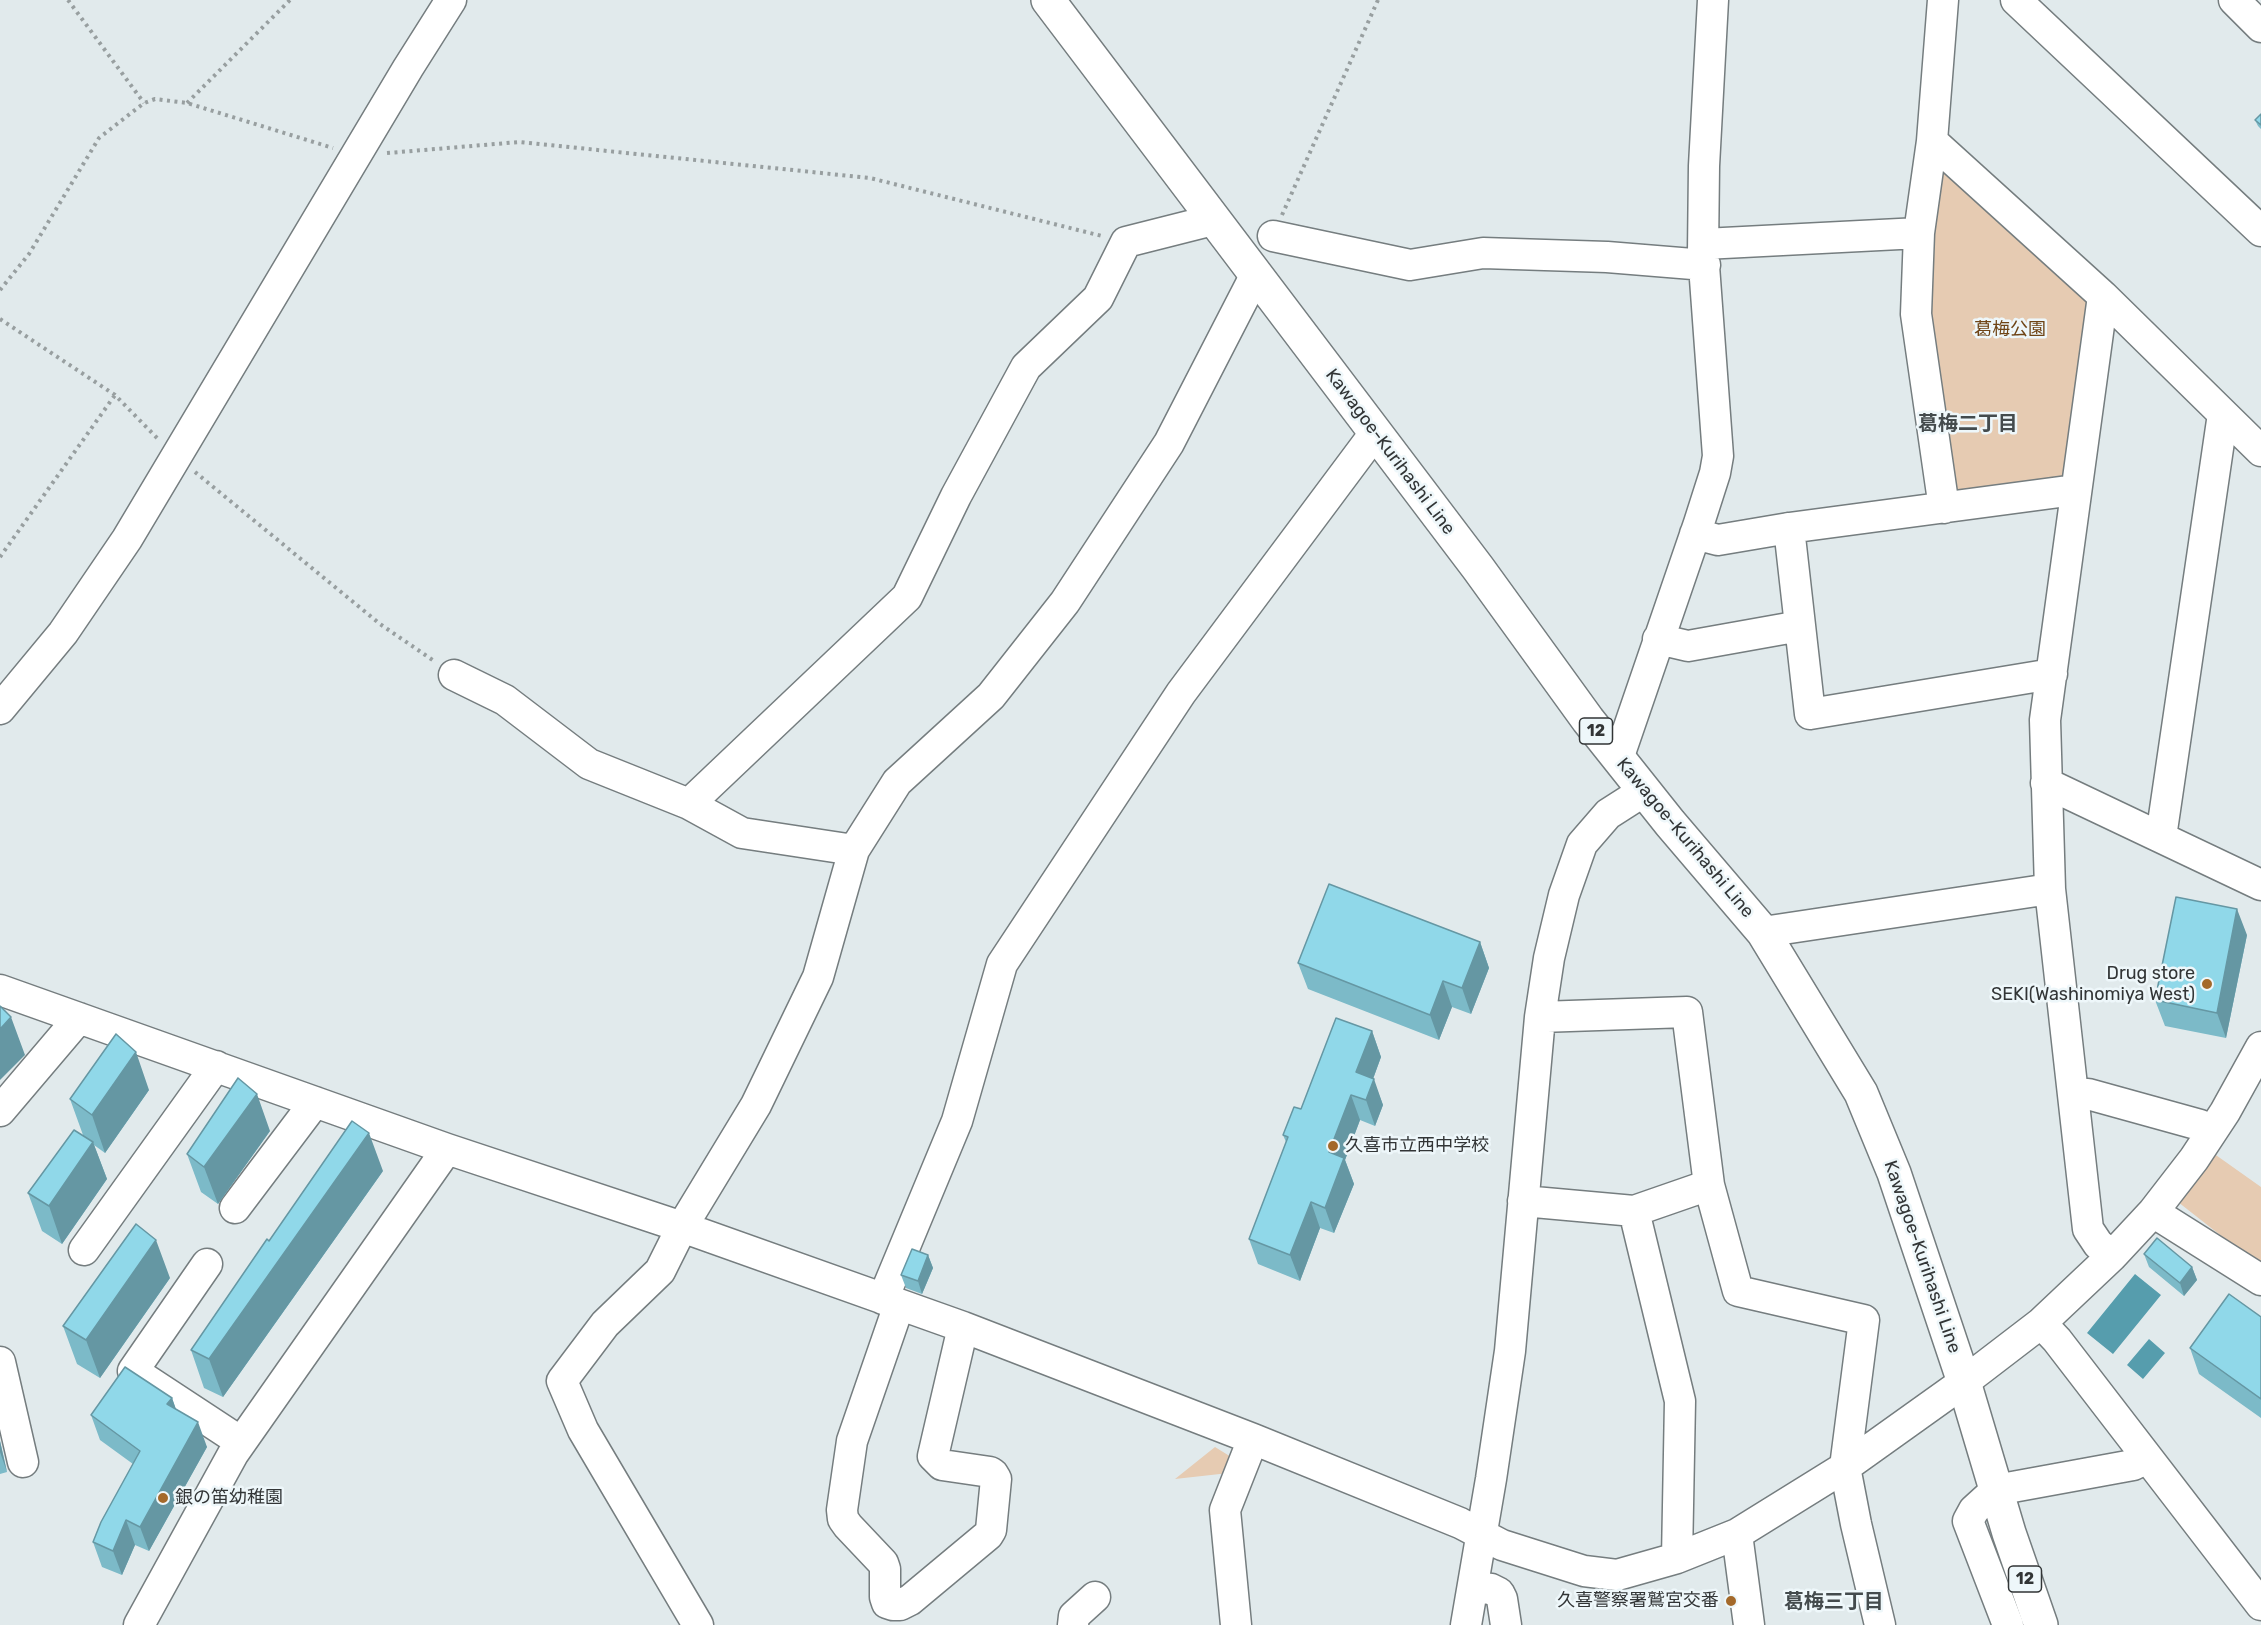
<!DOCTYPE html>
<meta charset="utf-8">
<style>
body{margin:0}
canvas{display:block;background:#e1eaec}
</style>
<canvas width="2261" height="1625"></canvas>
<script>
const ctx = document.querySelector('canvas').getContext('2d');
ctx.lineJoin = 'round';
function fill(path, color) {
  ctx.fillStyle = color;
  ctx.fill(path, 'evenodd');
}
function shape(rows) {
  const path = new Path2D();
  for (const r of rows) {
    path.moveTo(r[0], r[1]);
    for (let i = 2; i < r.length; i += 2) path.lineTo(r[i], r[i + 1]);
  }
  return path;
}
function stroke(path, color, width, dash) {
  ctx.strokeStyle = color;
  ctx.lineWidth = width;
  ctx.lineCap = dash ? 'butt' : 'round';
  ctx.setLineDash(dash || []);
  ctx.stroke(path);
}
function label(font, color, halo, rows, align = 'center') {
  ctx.font = font + ' Rubik,"Noto Sans JP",sans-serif';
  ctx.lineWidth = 5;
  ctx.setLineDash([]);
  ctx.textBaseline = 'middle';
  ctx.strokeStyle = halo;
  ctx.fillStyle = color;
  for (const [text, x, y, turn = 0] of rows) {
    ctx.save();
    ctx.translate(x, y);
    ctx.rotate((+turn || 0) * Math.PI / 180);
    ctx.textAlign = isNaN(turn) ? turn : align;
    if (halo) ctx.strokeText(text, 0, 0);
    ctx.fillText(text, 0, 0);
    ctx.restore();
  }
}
const green = shape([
 [1943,162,2094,299,2068,483,1953,496,1927,311,1931,234],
 [2213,1153,2261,1187,2261,1267,2178,1202],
 [1215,1447,1236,1460,1229,1473,1175,1479]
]);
const water = shape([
 [2135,1274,2161,1295,2113,1354,2087,1333],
 [2149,1339,2165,1353,2143,1379,2127,1365]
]);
const path = shape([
 [68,0,144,103],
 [187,103,290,0],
 [387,153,520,142,870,178,1102,236],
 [1282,215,1378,0],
 [0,290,29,254,99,138,144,103,155,99,187,103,333,148],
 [0,319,115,395,158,439],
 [195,472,380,624,434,661],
 [0,557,115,395]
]);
const minor = shape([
 [1943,0,1932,141,1919,233,1916,314,1944,508],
 [2016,0,2261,231],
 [2234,0,2261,27],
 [1932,141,2103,296,2261,451],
 [1273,236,1410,265,1483,253,1607,257,1705,265],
 [1704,244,1919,233],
 [2103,296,2045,720,2050,889,2088,1229,2098,1244,2112,1256],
 [1789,528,1810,714,2052,674],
 [1695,534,1718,540,1789,528,2075,490],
 [1658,639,1688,646,1800,626],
 [454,675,505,700,589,764,689,804,742,833,854,850],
 [0,709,63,633,127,539,408,68,451,0],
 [1618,759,1699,523,1715,473,1718,456,1703,252,1704,166,1713,0],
 [2046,783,2261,885],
 [689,804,907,597,956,496,1026,367,1098,298,1126,242,1213,220],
 [2161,837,2223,414],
 [1763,932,2050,889],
 [0,990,447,1149,682,1227,963,1327,1253,1439,1460,1523,1502,1545,1584,1571,1617,1575,1677,1558,1737,1534,1845,1467,1964,1382,2041,1323,2112,1256,2153,1212,2194,1159,2225,1112,2261,1047],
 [2074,1094,2088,1094,2200,1125,2212,1131],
 [0,1111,79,1018],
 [1709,1185,1738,1291,1864,1320,1845,1467,1856,1524,1880,1625],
 [1523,1201,1634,1211,1709,1185,1687,1012,1540,1017],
 [235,1208,315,1102],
 [1634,1211,1680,1401,1677,1558],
 [2153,1212,2261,1280],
 [84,1250,216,1066],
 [207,1264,133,1371,241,1442],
 [883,1299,957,1121,1002,964,1181,693,1375,433],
 [899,1305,852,1441,842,1510,843,1519,848,1526,883,1563,885,1569,885,1597,887,1603,893,1605,900,1605,910,1600,988,1535,991,1530,996,1479,993,1474,990,1472,942,1465,933,1456,963,1327],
 [2041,1323,2057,1340,2261,1605],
 [0,1362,23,1462],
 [1737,1534,1749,1625],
 [1474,1587,1491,1589,1499,1593,1502,1599,1506,1625],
 [139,1625,233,1454,447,1149],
 [698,1625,583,1430,562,1381,605,1324,660,1271,682,1227,756,1105,818,977,854,850,897,782,991,696,1065,602,1169,443,1255,276],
 [1073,1625,1074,1616,1095,1597],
 [1236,1625,1225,1510,1253,1439],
 [1466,1625,1491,1479,1510,1351,1540,1017,1549,958,1564,895,1582,844,1608,814,1644,791],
 [2008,1625,1968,1521,1974,1510,1996,1490,2133,1465,2147,1458]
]);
const major = shape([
 [1048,0,1478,568,1588,720,1670,823,1763,932,1861,1093,1894,1173,1964,1382,2009,1533,2041,1625]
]);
const wall = shape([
 [2261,114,2261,129,2258,126,2255,120],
 [2247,935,2226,1038,2165,1026,2155,1000],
 [1480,942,1489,968,1471,1014,1452,1007,1439,1040,1308,989,1298,963],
 [1372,1031,1381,1057,1373,1079,1383,1105,1375,1126,1360,1120,1345,1160,1354,1184,1334,1233,1320,1228,1300,1281,1258,1264,1249,1239,1286,1142,1283,1135,1301,1109],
 [149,1090,105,1153,94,1145,107,1179,62,1244,42,1231,28,1193,83,1135,70,1099],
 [270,1131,218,1204,201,1192,187,1154],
 [383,1171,223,1397,204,1388,191,1350,269,1241],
 [2144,1254,2192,1267,2197,1280,2184,1296,2149,1267],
 [928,1255,933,1268,922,1294,906,1288,901,1275],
 [170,1278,100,1378,77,1364,63,1326],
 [2261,1317,2261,1418,2199,1374,2190,1348],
 [172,1398,176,1410,207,1447,149,1551,135,1545,122,1575,102,1567,93,1542,133,1464,100,1440,91,1415],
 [0,1441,7,1472,0,1474]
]);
const shadedWall = shape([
 [2237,909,2247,935,2226,1038,2217,1013],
 [1480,942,1489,968,1471,1014,1462,988],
 [1443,981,1452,1007,1439,1040,1430,1015],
 [11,1017,25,1055,0,1080,0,1029],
 [1372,1031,1381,1057,1366,1098,1356,1072],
 [136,1052,149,1090,105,1153,92,1115],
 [1374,1079,1383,1105,1375,1126,1366,1100],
 [257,1094,270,1131,218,1204,204,1167],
 [1351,1095,1360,1120,1345,1160,1354,1184,1334,1233,1325,1208,1329,1152],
 [369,1133,383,1171,223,1397,209,1359],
 [93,1142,107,1179,62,1244,49,1206],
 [1311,1202,1320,1228,1300,1281,1290,1255],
 [156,1240,170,1278,100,1378,86,1340],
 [928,1255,933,1268,922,1294,918,1281],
 [2192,1267,2197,1280,2184,1296,2180,1283],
 [172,1398,181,1423,167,1404],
 [198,1422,207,1447,149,1551,140,1527],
 [0,1441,7,1472,0,1452],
 [126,1520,135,1545,122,1575,113,1551]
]);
const building = shape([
 [2261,114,2261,125,2255,120,2261,114],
 [1329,884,1480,942,1462,988,1443,981,1430,1015,1298,963,1329,884],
 [2176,897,2237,909,2217,1013,2155,1000,2176,897],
 [0,1006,11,1017,0,1029,0,1006],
 [1336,1018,1372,1031,1356,1072,1374,1079,1366,1100,1351,1095,1329,1152,1344,1158,1325,1208,1311,1202,1290,1255,1249,1239,1288,1137,1283,1135,1294,1107,1301,1109,1336,1018],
 [116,1034,136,1052,92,1115,70,1099,116,1034],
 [238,1078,257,1094,204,1167,187,1154,238,1078],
 [352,1121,369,1133,209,1359,191,1350,267,1239,269,1241,352,1121],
 [74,1130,93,1142,49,1206,28,1193,74,1130],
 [136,1224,156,1240,86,1340,63,1326,136,1224],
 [2157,1238,2192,1267,2180,1283,2144,1254,2157,1238],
 [912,1249,928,1255,918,1281,901,1275,912,1249],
 [2229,1294,2261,1317,2261,1399,2190,1348,2229,1294],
 [125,1367,172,1398,167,1404,198,1422,140,1527,126,1520,113,1551,93,1542,101,1522,140,1451,91,1415,125,1367]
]);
const markers = [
 [2207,984,6,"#a4692a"],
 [1333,1146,6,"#a4692a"],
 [163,1498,6,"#a4692a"],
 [1731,1601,6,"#a4692a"]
];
const shields = [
 [1596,731,33],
 [2025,1579,33]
];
const shieldNames = [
 ["12",1596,731],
 ["12",2025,1579]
];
const parkNames = [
 ["葛梅公園",2010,330]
];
const streetNames = [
 ["Kawagoe-Kurihashi Line",1390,452,53],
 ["Kawagoe-Kurihashi Line",1685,838,50],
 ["Kawagoe-Kurihashi Line",1922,1257,71]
];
const poiNames = [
 ["Drug store",2195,974],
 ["SEKI(Washinomiya West)",2195,995],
 ["久喜市立西中学校",1345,1146,"left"],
 ["銀の笛幼稚園",175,1498,"left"],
 ["久喜警察署鷲宮交番",1719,1601]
];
const neighbourhoodNames = [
 ["葛梅二丁目",1968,424],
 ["葛梅三丁目",1834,1602]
];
fill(green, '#e6cbb2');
fill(water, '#569dad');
stroke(minor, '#757d7f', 33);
stroke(major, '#757d7f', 36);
stroke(path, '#989fa0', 4, [3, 4.5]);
stroke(minor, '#fff', 30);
stroke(major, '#fff', 33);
fill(wall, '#7cbac8');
fill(shadedWall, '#6597a3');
fill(building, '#90d8e9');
stroke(building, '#6597a3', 1.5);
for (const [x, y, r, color] of markers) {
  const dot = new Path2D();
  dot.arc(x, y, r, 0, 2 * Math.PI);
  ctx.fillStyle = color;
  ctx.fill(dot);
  stroke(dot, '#eef7fa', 2);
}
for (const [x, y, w] of shields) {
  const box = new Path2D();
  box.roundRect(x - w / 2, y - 13, w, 26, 4.5);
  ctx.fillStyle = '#eef7fa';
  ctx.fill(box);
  stroke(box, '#323536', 1.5);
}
label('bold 16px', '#323536', null, shieldNames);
label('18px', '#6f4415', '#eef7fa', parkNames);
label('18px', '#323536', '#eef7fa', streetNames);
label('18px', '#323536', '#eef7fa', poiNames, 'right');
label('bold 20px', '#444b4d', '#eef7fa', neighbourhoodNames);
</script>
